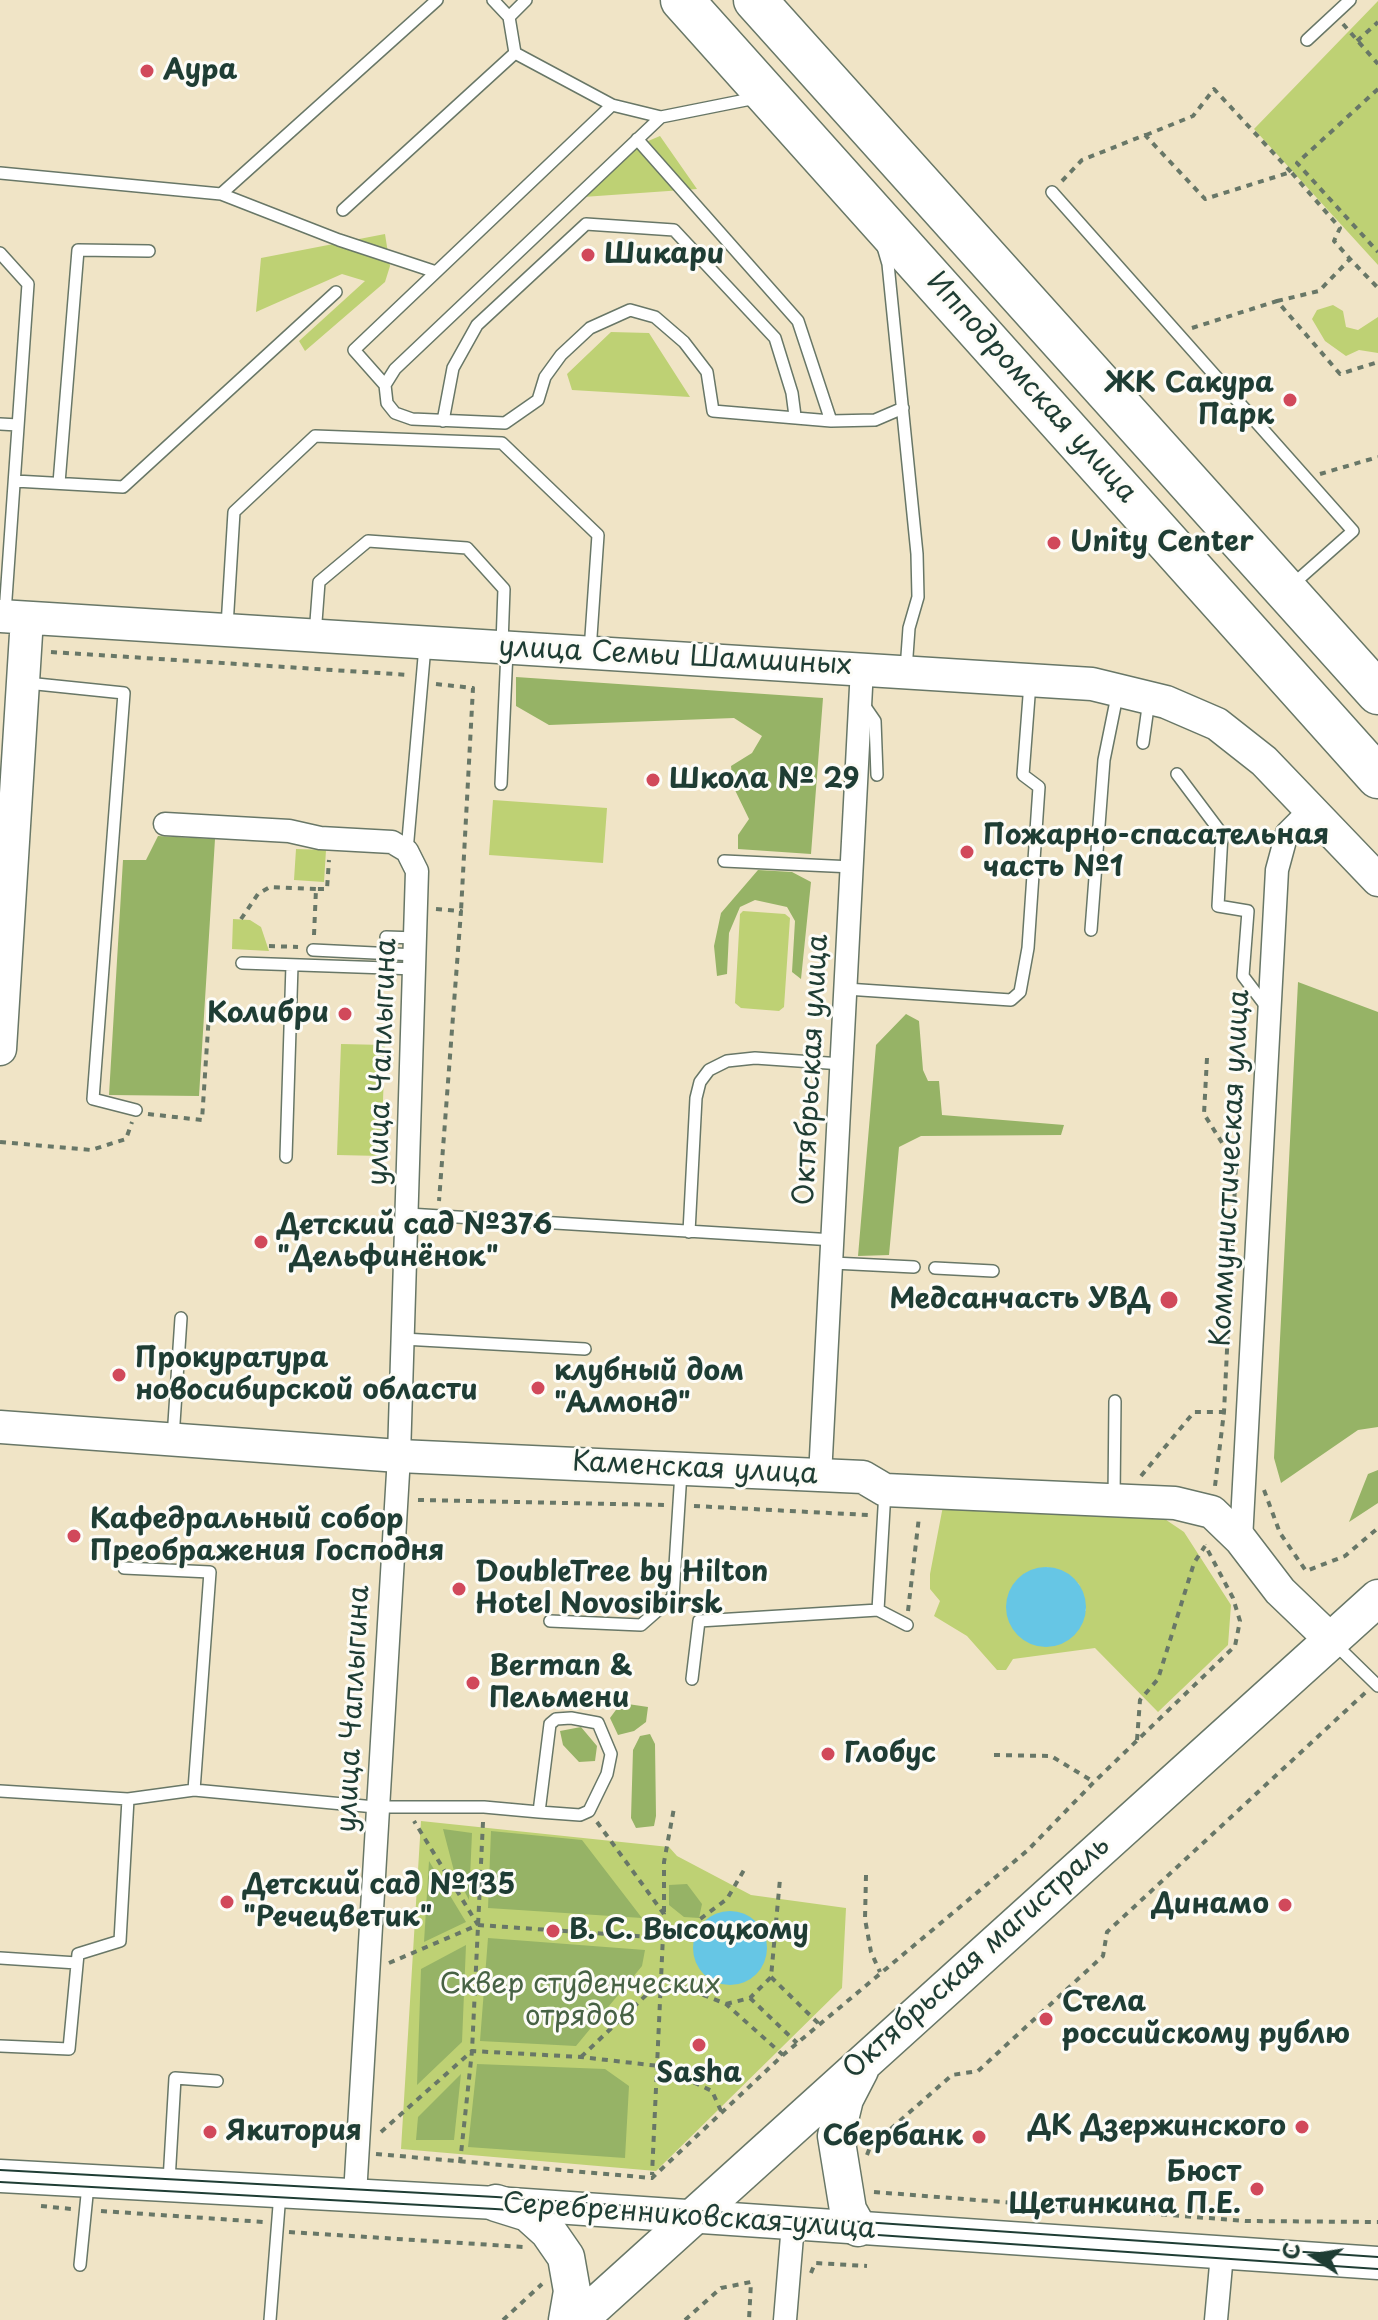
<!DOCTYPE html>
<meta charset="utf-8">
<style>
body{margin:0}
#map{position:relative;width:1378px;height:2320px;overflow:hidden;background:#f0e4c6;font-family:"Playpen Sans",sans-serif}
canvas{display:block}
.north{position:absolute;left:1274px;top:2216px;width:80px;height:80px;-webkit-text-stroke:6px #fdfcf7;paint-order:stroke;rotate:282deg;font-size:22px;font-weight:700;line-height:32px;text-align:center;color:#1f3d34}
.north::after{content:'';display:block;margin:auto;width:28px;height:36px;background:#1f3d34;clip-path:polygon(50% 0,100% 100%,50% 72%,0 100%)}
</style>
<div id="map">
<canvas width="1378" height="2320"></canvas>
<div class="north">С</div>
</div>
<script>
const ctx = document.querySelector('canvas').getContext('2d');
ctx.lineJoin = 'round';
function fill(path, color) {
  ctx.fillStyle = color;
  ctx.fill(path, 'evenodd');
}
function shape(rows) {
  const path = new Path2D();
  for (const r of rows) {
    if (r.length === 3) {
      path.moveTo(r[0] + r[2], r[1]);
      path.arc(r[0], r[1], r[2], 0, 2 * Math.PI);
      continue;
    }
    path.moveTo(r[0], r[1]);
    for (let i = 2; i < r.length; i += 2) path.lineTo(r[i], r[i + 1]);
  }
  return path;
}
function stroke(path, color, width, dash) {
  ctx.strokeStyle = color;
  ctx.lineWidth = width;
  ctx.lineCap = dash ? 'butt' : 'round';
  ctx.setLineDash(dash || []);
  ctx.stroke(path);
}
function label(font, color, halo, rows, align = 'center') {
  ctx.font = font + ' "Playpen Sans",sans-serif';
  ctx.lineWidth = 6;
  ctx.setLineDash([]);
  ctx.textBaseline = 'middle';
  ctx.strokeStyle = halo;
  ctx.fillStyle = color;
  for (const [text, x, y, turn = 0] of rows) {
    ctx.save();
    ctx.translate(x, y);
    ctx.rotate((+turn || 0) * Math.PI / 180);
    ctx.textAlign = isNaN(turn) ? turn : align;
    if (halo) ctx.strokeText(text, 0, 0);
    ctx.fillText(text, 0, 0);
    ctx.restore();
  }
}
const green = shape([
 [1378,1,1378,265,1254,129],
 [660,136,697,189,583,197,641,144],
 [385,234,390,266,385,282,305,351,299,341,365,281,342,274,256,312,261,258],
 [1333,305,1343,311,1346,327,1358,330,1378,317,1378,353,1359,350,1346,356,1325,341,1312,319,1317,310],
 [611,332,649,333,690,397,572,390,567,374],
 [493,800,607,808,603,863,489,855],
 [296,849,326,850,324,882,294,880],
 [743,911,785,914,790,918,784,1007,779,1011,741,1008,735,1003,740,914],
 [233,919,250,920,261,927,269,951,232,949],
 [341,1044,385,1045,381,1156,337,1155],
 [1144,1505,1184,1532,1231,1605,1228,1645,1158,1712,1095,1648,1013,1659,1006,1670,997,1670,967,1636,934,1616,940,1601,930,1589,930,1574,943,1506],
 [1047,1567,1079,1584,1086,1611,1024,1574],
 [421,1821,669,1847,677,1856,751,1895,846,1908,842,1988,656,2171,401,2149]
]);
const forest = shape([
 [516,677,823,698,811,854,738,849,738,835,749,819,733,786,731,766,752,753,762,736,734,718,549,725,516,706],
 [158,836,215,839,199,1096,109,1095,123,860,146,860],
 [758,870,792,872,811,882,801,979,792,972,795,921,787,907,755,900,740,907,729,933,727,974,717,976,714,946,721,913],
 [1298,982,1378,1012,1378,1427,1358,1430,1281,1483,1274,1458],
 [906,1014,919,1021,923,1070,928,1081,939,1081,942,1115,1064,1125,1061,1135,921,1136,899,1147,889,1255,858,1256,876,1045],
 [1378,1470,1378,1503,1349,1522,1368,1474],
 [621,1703,648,1707,646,1722,634,1731,618,1735,610,1718],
 [581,1727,597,1746,595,1761,579,1762,563,1745,560,1731],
 [650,1734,655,1744,656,1816,654,1826,636,1828,631,1818,633,1750,640,1736],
 [443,1829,472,1833,469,1900,454,1871],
 [491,1831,582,1840,642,1918,488,1908],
 [429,1861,466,1922,424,1942],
 [687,1884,702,1904,699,1918,684,1917,669,1905,669,1885],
 [488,1938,645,1950,642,1966,576,2046,480,2041],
 [466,1945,462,2042,417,2085,421,1969],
 [477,2064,605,2069,629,2086,625,2158,468,2147],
 [461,2074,454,2140,416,2140,418,2117]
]);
const water = shape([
 [1046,1607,40],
 [730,1948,37]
]);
const path = shape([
 [1343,24,1378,64],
 [1357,41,1378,22],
 [1378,89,1297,163,1378,252],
 [1146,135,1193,116,1214,89,1291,172],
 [1062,181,1082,160,1145,135,1205,199,1291,172,1340,228,1334,241,1350,259],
 [1277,301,1319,291,1350,259,1378,288],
 [1192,328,1277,301,1340,374,1378,362],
 [1320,474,1378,457],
 [51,652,410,675],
 [436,684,473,688,461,911],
 [436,909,461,911,439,1201],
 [241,919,258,894,270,887,316,889],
 [314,935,316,889,327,889,329,860],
 [269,946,298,947],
 [1207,1058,1204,1114,1236,1165,1224,1412,1215,1486],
 [148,1114,202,1120,209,1014],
 [0,1142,91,1150,126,1139,132,1122],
 [1141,1476,1194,1412,1224,1412],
 [1264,1490,1280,1533,1306,1571,1345,1556,1378,1528],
 [418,1500,665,1505],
 [694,1506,868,1515],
 [908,1611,919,1517],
 [1137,1740,1140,1700,1158,1679,1194,1563,1205,1546],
 [994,1755,1051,1756,1094,1782],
 [597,1822,664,1914,652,2175],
 [866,1875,865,1919,871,1952,880,1972],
 [664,1912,664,1862,674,1808],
 [478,1925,666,1938,688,1928,727,1899,744,1870],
 [389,1963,478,1925,414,1821],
 [771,1977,819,2024],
 [750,1998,797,2043],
 [726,2004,750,1998,771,1977,780,1879],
 [581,2057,663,1979,726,2004,783,2055],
 [381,2132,472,2051,581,2057,659,2066,712,2091,721,2111],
 [376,2154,652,2178,783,2055,1028,1850,1094,1782,1235,1646,1240,1621,1233,1598,1205,1545],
 [867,2155,870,2147,952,2075,978,2071,1103,1956,1107,1932,1366,1692],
 [460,2163,472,2051,483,1822],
 [874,2192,1246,2221,1378,2222],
 [41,2206,72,2209],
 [101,2211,264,2222],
 [289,2232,524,2247],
 [811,2273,815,2263,867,2266],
 [503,2320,542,2284],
 [685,2320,721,2288,751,2282,749,2320]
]);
const lane = shape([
 [493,0,509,17],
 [1307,40,1350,0],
 [515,53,612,105,661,117,756,98],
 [661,117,395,369,385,385,387,403,395,413,412,419,505,423,538,400,545,377,561,355,590,328,630,310,655,317,684,342,707,372,713,411,831,421,875,420,903,408],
 [637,139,798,321,831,421],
 [0,173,221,194,339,240,436,272],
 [1052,192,1353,531,1292,585],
 [221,194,437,0],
 [343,210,515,53,509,17,526,0],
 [883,247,888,264,917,554,918,597,909,628,906,670],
 [0,253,28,284,5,613],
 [385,385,354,350,612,105],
 [443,421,453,368,477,325,586,224,674,230,775,338,792,393,795,416],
 [0,424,18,425],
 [15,481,123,487,336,292],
 [59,483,78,250,149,251],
 [227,626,234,512,315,436,502,443,598,535,590,651],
 [315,635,319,582,368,541,467,548,504,589,502,644],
 [27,683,124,693,93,1099,136,1110],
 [864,705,875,721,877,775],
 [1143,743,1149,700],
 [1177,774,1222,834,1218,906,1248,911,1243,976,1268,1009],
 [501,784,507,651],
 [407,851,425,646],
 [724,861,853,867],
 [1091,930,1104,760,1118,691],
 [386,937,417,938],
 [313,950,416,955],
 [242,963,416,969],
 [846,989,1011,1000,1020,992,1028,948,1039,787,1023,775,1030,683],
 [286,1157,292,965],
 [408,1214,834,1240],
 [689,1232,696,1098,700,1082,709,1070,727,1061,755,1058,842,1064],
 [833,1263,914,1267],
 [935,1268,993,1271],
 [403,1339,585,1349],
 [173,1438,181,1318],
 [1114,1499,1115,1401],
 [124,1568,210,1572,194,1790,375,1807,484,1807,539,1812,580,1815,589,1811,607,1774,611,1754,598,1723,571,1718,556,1719,550,1724,539,1812],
 [878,1610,885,1491],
 [550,1621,641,1625,673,1597,681,1472],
 [1336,1645,1378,1686],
 [692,1679,699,1621,878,1610,907,1625],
 [0,1791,128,1799,120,1941,78,1954,69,2049,0,2046],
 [128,1799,194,1790],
 [0,1958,77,1963],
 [169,2181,175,2078,217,2081],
 [80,2265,88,2185],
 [270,2320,280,2193]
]);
const street = shape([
 [165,824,289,831,320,838,392,842,407,851,417,871,399,1456,355,2195],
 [820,1476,862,668],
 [1241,1540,1277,870,1287,833,1310,810],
 [785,2320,793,2224],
 [1216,2320,1222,2254]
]);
const secondary = shape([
 [0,616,1092,684,1166,702,1217,724,1264,761,1378,880],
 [0,1049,27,618],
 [0,1427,399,1456,863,1477,885,1490,1175,1503,1212,1512,1241,1540,1280,1591,1330,1639],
 [0,2176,496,2203,1378,2263]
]);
const primary = shape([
 [496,2203,528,2213,548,2231,566,2257,572,2291,567,2320],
 [858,2228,848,2210,836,2136,845,2099,860,2070],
 [579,2320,1378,1598]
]);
const highway = shape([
 [682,0,1378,777],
 [755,0,1378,693]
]);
const tram = shape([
 [0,2170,496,2197,1378,2257],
 [0,2182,495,2209,1378,2269]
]);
const markers = [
 [147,71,8,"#d1495b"],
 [588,255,8,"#d1495b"],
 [1290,400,8,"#d1495b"],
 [1054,543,8,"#d1495b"],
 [653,780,8,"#d1495b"],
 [967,852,8,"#d1495b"],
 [345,1014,8,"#d1495b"],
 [261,1242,8,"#d1495b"],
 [1169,1300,10,"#d1495b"],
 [119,1375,8,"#d1495b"],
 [538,1388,8,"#d1495b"],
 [74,1536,8,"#d1495b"],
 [459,1589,8,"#d1495b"],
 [473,1683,8,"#d1495b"],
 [828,1754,8,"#d1495b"],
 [227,1902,8,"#d1495b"],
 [1285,1905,8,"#d1495b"],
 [553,1931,8,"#d1495b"],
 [1046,2019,8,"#d1495b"],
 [699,2045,8,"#d1495b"],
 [1302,2127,8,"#d1495b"],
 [210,2132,8,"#d1495b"],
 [979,2137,8,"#d1495b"],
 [1257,2189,8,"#d1495b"]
];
const poiNames = [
 ["Аура",163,71],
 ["Шикари",604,255],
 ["ЖК Сакура",1274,384,"right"],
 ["Парк",1274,416,"right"],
 ["Unity Center",1070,543],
 ["Школа № 29",669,780],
 ["Пожарно-спасательная",983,836],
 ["часть №1",983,868],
 ["Колибри",329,1014,"right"],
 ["Детский сад №376",277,1226],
 ["\"Дельфинёнок\"",277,1258],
 ["Медсанчасть УВД",1151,1300,"right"],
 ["Прокуратура",135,1359],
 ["новосибирской области",135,1391],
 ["клубный дом",554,1372],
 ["\"Алмонд\"",554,1404],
 ["Кафедральный собор",90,1520],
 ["Преображения Господня",90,1552],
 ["DoubleTree by Hilton",475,1573],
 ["Hotel Novosibirsk",475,1605],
 ["Berman &",489,1667],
 ["Пельмени",489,1699],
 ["Глобус",844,1754],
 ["Детский сад №135",243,1886],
 ["\"Речецветик\"",243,1918],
 ["Динамо",1269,1905,"right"],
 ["В. С. Высоцкому",569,1931],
 ["Стела",1062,2003],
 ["российскому рублю",1062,2035],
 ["Sasha",699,2074,"center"],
 ["ДК Дзержинского",1286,2127,"right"],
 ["Якитория",226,2132],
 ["Сбербанк",963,2137,"right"],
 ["Бюст",1241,2173,"right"],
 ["Щетинкина П.Е.",1241,2205,"right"]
];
const streetNames = [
 ["Ипподромская улица",1031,388,48],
 ["улица Семьи Шамшиных",675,657,3],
 ["улица Чаплыгина",383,1062,-88],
 ["Октябрьская улица",812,1070,-87],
 ["Коммунистическая улица",1231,1168,-87],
 ["Каменская улица",695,1469,3],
 ["улица Чаплыгина",354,1709,-87],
 ["Октябрьская магистраль",977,1958,-42],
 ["Серебренниковская улица",689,2217,4]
];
const parkNames = [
 ["Сквер студенческих",580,1985],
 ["отрядов",580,2017]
];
fill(green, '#bed174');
fill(forest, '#96b366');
fill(water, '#66c6e5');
stroke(lane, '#687767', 14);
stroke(street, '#687767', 25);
stroke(secondary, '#687767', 35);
stroke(primary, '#687767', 39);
stroke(highway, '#687767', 45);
stroke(path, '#687767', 4, [6, 6]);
stroke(lane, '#fff', 11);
stroke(street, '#fff', 22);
stroke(secondary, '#fff', 32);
stroke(primary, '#fff', 36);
stroke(highway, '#fff', 42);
stroke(tram, '#1f3d34', 2);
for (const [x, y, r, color] of markers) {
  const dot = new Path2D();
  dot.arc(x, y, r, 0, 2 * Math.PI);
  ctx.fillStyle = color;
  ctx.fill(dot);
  stroke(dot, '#fdfcf7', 3);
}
label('bold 28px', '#1f3d34', '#fdfcf7', poiNames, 'left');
label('28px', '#1f3d34', '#fdfcf7', streetNames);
label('28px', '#476244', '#fdfcf7', parkNames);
</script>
